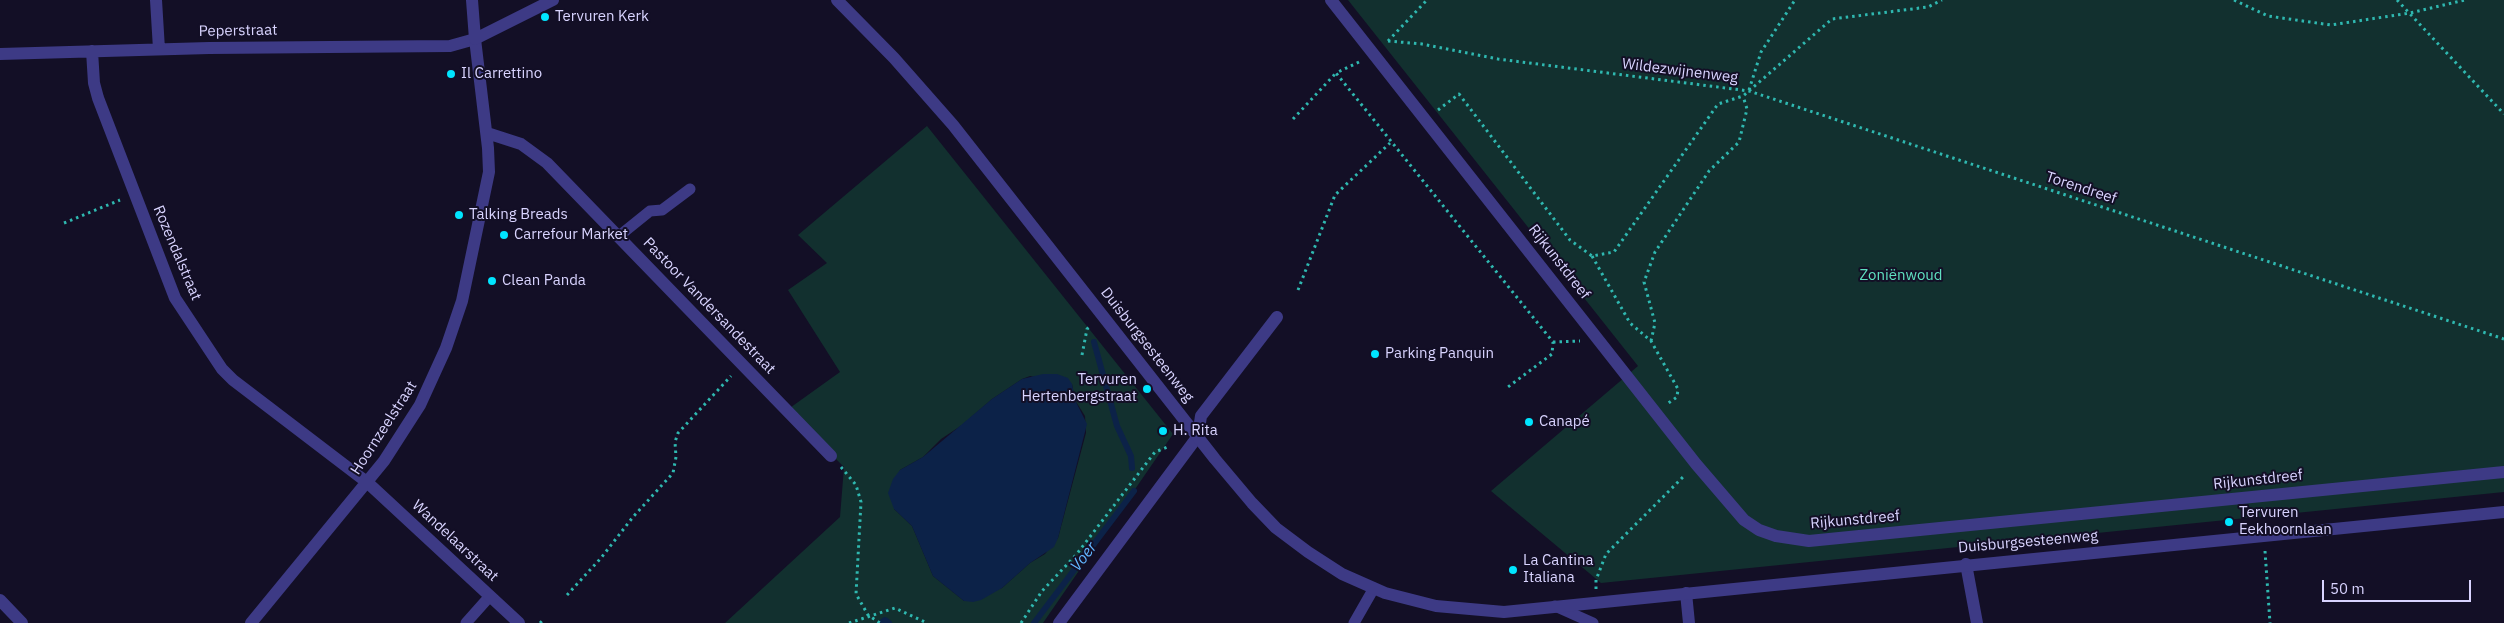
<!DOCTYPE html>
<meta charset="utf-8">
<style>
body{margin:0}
#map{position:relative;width:2504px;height:623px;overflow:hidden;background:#130f26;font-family:"IBM Plex Sans",sans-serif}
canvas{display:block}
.scale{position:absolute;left:2322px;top:580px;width:149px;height:22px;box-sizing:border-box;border:2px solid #d9d4ff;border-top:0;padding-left:6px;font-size:15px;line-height:18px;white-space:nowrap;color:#d9d4ff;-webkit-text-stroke:4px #130f26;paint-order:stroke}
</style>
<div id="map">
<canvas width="2504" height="623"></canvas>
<div class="scale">50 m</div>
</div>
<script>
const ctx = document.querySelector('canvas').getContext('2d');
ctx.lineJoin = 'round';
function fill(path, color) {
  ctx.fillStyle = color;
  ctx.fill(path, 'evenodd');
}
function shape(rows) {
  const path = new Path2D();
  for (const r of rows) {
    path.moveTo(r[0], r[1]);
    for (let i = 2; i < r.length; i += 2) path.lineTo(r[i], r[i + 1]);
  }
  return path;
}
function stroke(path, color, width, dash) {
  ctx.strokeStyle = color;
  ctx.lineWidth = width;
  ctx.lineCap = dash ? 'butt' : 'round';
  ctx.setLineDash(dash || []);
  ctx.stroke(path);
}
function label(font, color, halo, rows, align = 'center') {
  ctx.font = font + ' "IBM Plex Sans",sans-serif';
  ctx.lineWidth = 4;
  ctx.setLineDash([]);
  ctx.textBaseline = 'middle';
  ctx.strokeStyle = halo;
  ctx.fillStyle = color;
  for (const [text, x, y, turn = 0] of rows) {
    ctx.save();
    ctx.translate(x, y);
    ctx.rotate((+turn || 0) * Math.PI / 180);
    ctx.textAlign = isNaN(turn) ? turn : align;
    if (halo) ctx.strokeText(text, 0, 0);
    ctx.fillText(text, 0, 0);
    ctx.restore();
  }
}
const green = shape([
 [1348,0,2504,0,2504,492,1601,583,1491,491,1638,366],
 [927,126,1173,434,1043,623,725,623,840,517,844,467,787,410,840,372,788,290,827,263,798,235],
 [1030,376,1072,384,1075,400,1085,416,1086,433,1058,538,1045,554,1030,563,1002,588,964,601,933,576,912,526,894,509,900,470,923,457,941,439,962,425,992,399,1022,379]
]);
const water = shape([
 [1043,374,1057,374,1068,378,1072,384,1075,400,1087,424,1058,538,1054,547,1030,563,1002,588,981,600,973,602,964,601,933,576,912,526,894,509,888,493,893,479,900,470,923,457,992,399,1022,379]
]);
const stream = shape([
 [1094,342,1117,426,1131,456,1132,468],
 [881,623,885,620,889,623],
 [1034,623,1134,491]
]);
const path = shape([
 [2234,0,2268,16,2331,25,2410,13,2465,0],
 [2397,0,2504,114],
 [1388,41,1422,44,1498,59,1749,91,2504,339],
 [1388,41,1427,0],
 [1359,62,1336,73,1553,342,1552,354,1508,387],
 [1749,90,1761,52,1795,0],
 [1438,110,1459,94,1570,240,1592,256,1614,252,1718,104,1743,96,1832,19,1928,7,1942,0],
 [1293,119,1336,73],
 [64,223,120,200],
 [1592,256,1630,323,1651,341,1678,389,1677,397,1667,404],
 [1298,290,1335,195,1390,143],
 [1651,341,1655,323,1644,282,1655,252,1709,171,1739,142,1747,109,1743,96],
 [1553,342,1580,341],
 [1082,355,1087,329,1091,326],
 [841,467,856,485,861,502,856,594,868,615,880,623],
 [2265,551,2270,623],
 [1596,589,1596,580,1606,554,1685,475],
 [567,595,601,558,633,517,673,473,676,457,675,442,678,433,731,376],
 [540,623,543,620],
 [849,623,895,608,927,623],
 [1021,623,1042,591,1076,555,1155,452,1170,446]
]);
const service = shape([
 [619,236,650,211,662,210,690,189],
 [1555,606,1593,623],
 [466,623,490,596],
 [1354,623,1374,588]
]);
const minor = shape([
 [156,0,159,49],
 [1331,0,1696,464,1744,520,1759,530,1776,536,1809,541,2504,472],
 [92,51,94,83,98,98,175,298,222,369,233,380,368,483,519,623],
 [0,54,209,48,450,46,475,39,488,148,489,172,462,301,446,348,420,405,384,461,251,623],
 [487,133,521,144,547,163,831,456],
 [1966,564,1977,623],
 [1686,593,1689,623],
 [0,600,22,623],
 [1059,623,1198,436,1201,416,1277,317]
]);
const tertiary = shape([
 [472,0,475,39,553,0],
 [837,0,894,58,953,125,1215,459,1252,503,1276,528,1308,552,1342,574,1385,593,1436,606,1504,612,2504,512]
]);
const markers = [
 [545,17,5,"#00e5ff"],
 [451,74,5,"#00e5ff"],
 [459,215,5,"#00e5ff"],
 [504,235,5,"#00e5ff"],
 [492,281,5,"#00e5ff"],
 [1375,354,5,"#00e5ff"],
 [1147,389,5,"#00e5ff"],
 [1529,422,5,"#00e5ff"],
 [1163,431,5,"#00e5ff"],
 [2229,522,5,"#00e5ff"],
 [1513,570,5,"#00e5ff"]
];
const poiNames = [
 ["Tervuren Kerk",555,17],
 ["Il Carrettino",461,74],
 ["Talking Breads",469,215],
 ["Carrefour Market",514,235],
 ["Clean Panda",502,281],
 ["Parking Panquin",1385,354],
 ["Tervuren",1137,380,"right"],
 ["Hertenbergstraat",1137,397,"right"],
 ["Canapé",1539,422],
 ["H. Rita",1173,431],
 ["Tervuren",2239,513],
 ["Eekhoornlaan",2239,530],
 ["La Cantina",1523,561],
 ["Italiana",1523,578]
];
const streetNames = [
 ["Peperstraat",238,31,-1],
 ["Wildezwijnenweg",1680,71,7],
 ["Torendreef",2081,188,18],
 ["Rozendalstraat",177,253,67],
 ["Rijkunstdreef",1559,262,52],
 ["Pastoor Vandersandestraat",709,306,46],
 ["Duisburgsesteenweg",1147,345,52],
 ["Hoornzeelstraat",384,428,-57],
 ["Rijkunstdreef",2258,480,-6],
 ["Rijkunstdreef",1855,520,-5],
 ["Wandelaarstraat",455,541,43],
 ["Duisburgsesteenweg",2028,542,-5]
];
const parkNames = [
 ["Zoniënwoud",1901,276]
];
const waterNames = [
 ["Voer",1084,557,-53]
];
fill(green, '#12302f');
fill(water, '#0c2248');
stroke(stream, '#0c2248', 6);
stroke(path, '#2fb8b0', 3, [2.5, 4]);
stroke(service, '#3d3a85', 11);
stroke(minor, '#3d3a85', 12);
stroke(tertiary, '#3d3a85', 12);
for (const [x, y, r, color] of markers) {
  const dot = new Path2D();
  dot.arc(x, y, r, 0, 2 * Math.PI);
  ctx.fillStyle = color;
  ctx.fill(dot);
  stroke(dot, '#130f26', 2);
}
label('15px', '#d9d4ff', '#130f26', poiNames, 'left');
label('15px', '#d9d4ff', '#130f26', streetNames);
label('15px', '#5fe0c0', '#130f26', parkNames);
label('italic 16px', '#62b6ff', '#130f26', waterNames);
</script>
